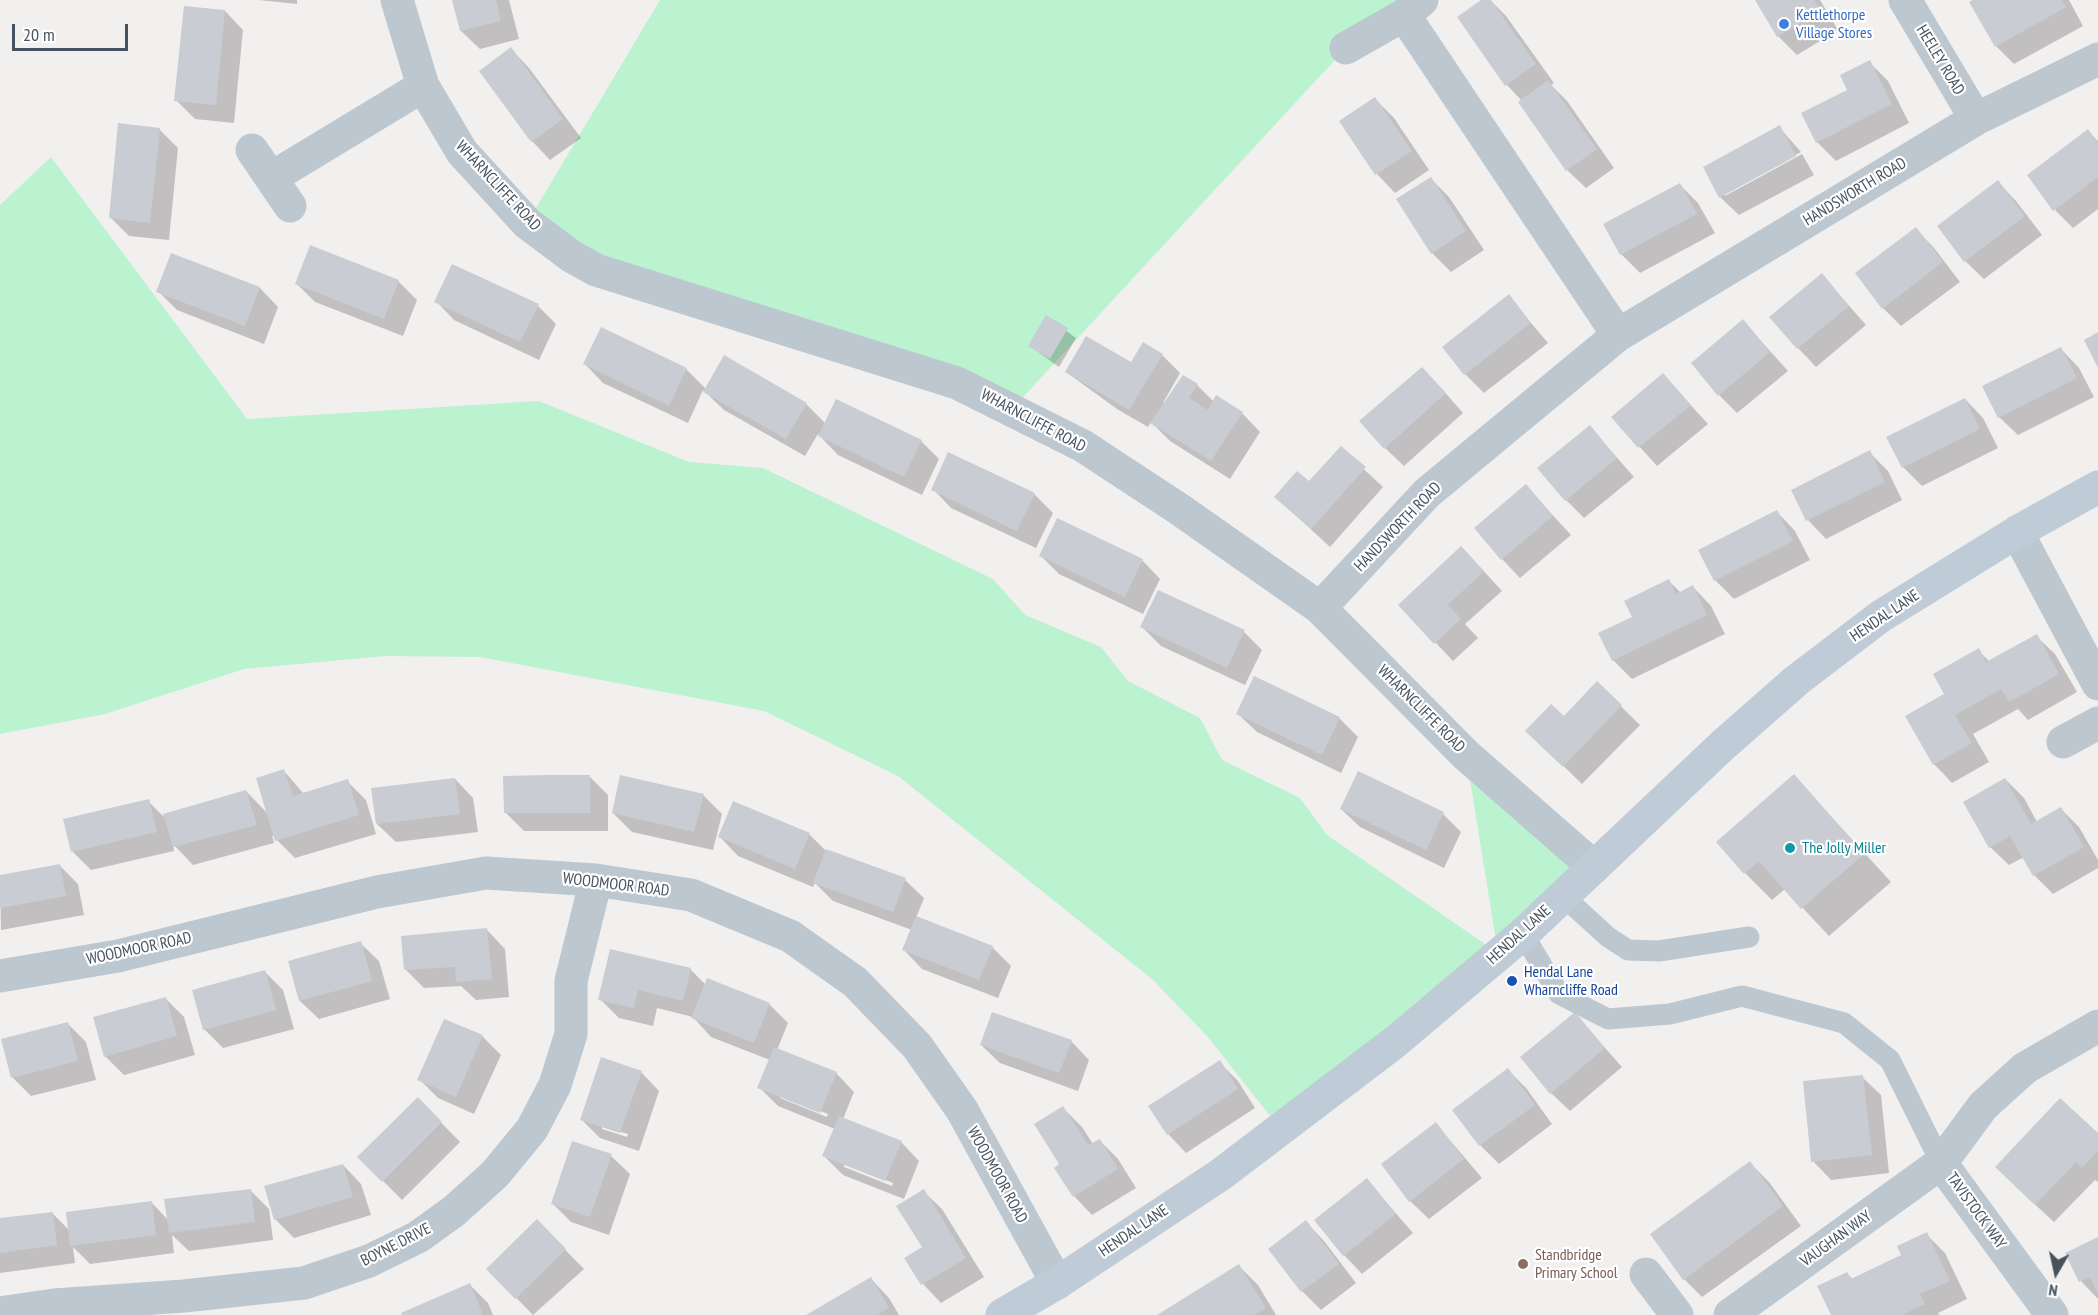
<!DOCTYPE html>
<style>
body{margin:0}
#map{position:relative;width:2098px;height:1315px;overflow:hidden;background:#f2efef;font-family:"PT Sans Narrow",sans-serif}
canvas{display:block}
.north{position:absolute;left:2026px;top:1243px;width:60px;height:60px;-webkit-text-stroke:4px #fff;paint-order:stroke;rotate:189deg;font-size:16px;font-weight:700;line-height:24px;text-align:center;color:#46535e}
.north::after{content:'';display:block;margin:auto;width:21px;height:27px;background:#46535e;clip-path:polygon(50% 0,100% 100%,50% 72%,0 100%)}
.scale{position:absolute;left:12px;top:24px;width:116px;height:27px;box-sizing:border-box;border:3px solid #46535e;border-top:0;padding-left:8px;font-size:18px;line-height:21px;white-space:nowrap;color:#46535e;-webkit-text-stroke:4px #fff;paint-order:stroke}
</style>
<div id="map">
<canvas width="2098" height="1315"></canvas>
<div class="north">N</div>
<div class="scale">20 m</div>
</div>
<script>
const ctx = document.querySelector('canvas').getContext('2d');
ctx.lineJoin = 'round';
function fill(path, color) {
  ctx.fillStyle = color;
  ctx.fill(path, 'evenodd');
}
function shape(rows) {
  const path = new Path2D();
  for (const r of rows) {
    path.moveTo(r[0], r[1]);
    for (let i = 2; i < r.length; i += 2) path.lineTo(r[i], r[i + 1]);
  }
  return path;
}
function stroke(path, color, width, dash) {
  ctx.strokeStyle = color;
  ctx.lineWidth = width;
  ctx.lineCap = dash ? 'butt' : 'round';
  ctx.setLineDash(dash || []);
  ctx.stroke(path);
}
function label(font, color, halo, rows, align = 'center') {
  ctx.font = font + ' "PT Sans Narrow",sans-serif';
  ctx.lineWidth = 4.5;
  ctx.setLineDash([]);
  ctx.textBaseline = 'middle';
  ctx.strokeStyle = halo;
  ctx.fillStyle = color;
  for (const [text, x, y, turn = 0] of rows) {
    ctx.save();
    ctx.translate(x, y);
    ctx.rotate((+turn || 0) * Math.PI / 180);
    ctx.textAlign = isNaN(turn) ? turn : align;
    if (halo) ctx.strokeText(text, 0, 0);
    ctx.fillText(text, 0, 0);
    ctx.restore();
  }
}
const green = shape([
 [660,0,1422,0,1346,48,1012,409,724,309,527,223],
 [51,157,247,419,539,401,689,462,763,468,993,579,1025,615,1101,647,1128,681,1200,718,1222,760,1300,798,1327,835,1498,953,1466,755,1594,867,1523,934,1395,1042,1281,1130,1208,1037,1152,979,898,776,764,711,480,657,385,656,244,669,105,714,0,734,0,205]
]);
const shadow = shape([
 [259,0,297,0,297,4],
 [453,0,509,0,519,39,480,49,461,31],
 [1483,0,1490,0,1506,16,1554,83,1551,85,1567,101,1614,168,1586,188,1567,170,1522,101,1507,85],
 [1757,0,1820,0,1838,30,1797,55,1778,36],
 [1976,0,2069,0,2083,26,2014,64,1996,46],
 [225,11,243,30,234,123,195,119,176,100],
 [511,49,529,68,581,138,550,160,532,141],
 [1869,62,1888,81,1909,123,1836,161,1817,142],
 [1375,99,1394,118,1429,170,1395,193,1377,174,1341,121],
 [1779,127,1801,152,1725,193,1725,196,1802,154,1814,175,1739,215,1720,197],
 [159,129,178,148,169,240,129,236,110,217],
 [2088,131,2098,141,2098,209,2073,228,2055,210],
 [1431,179,1449,197,1484,250,1451,272,1432,253],
 [1998,182,2016,201,2042,235,1984,279,1965,261],
 [1680,185,1698,203,1715,233,1640,273,1621,254],
 [1916,229,1934,248,1960,282,1901,326,1883,308],
 [172,255,260,288,278,307,264,344,177,310,158,291],
 [1822,275,1866,325,1816,367,1798,348],
 [398,281,417,300,403,336,315,302,297,284],
 [1508,296,1548,343,1484,393,1465,374],
 [436,301,538,306,556,324,539,360,454,320],
 [1047,317,1076,338,1059,367,1030,346],
 [1743,321,1788,371,1737,413,1719,395],
 [2061,349,2079,368,2094,397,2018,435,1999,417],
 [1162,355,1180,373,1163,403,1165,404,1184,377,1197,385,1214,402,1242,413,1260,432,1230,479,1170,441,1151,422,1148,427,1117,409,1066,372,1132,364],
 [585,364,686,369,706,389,806,404,825,423,921,441,939,459,922,495,838,455,818,434,805,456,724,410,703,390,688,423,603,383],
 [1663,375,1708,424,1657,466,1613,417],
 [1441,388,1463,413,1404,466,1385,448],
 [1965,399,1983,418,1998,448,1922,486,1903,467],
 [1590,427,1634,477,1584,518,1566,500],
 [1341,448,1383,487,1330,547,1276,497,1309,484],
 [1869,452,1888,471,1902,500,1826,539,1808,520],
 [1526,486,1571,535,1520,578,1502,559],
 [933,489,1034,494,1053,513,1036,548,951,508],
 [1777,512,1795,531,1810,560,1734,599,1715,580],
 [1040,555,1142,560,1160,579,1143,614,1059,574],
 [1480,567,1502,591,1465,624,1478,638,1453,661,1400,605],
 [1669,581,1681,593,1693,587,1711,606,1725,634,1632,679,1613,660,1634,618],
 [1142,627,1244,632,1262,650,1245,685,1161,646],
 [2036,636,2055,654,2077,692,2028,720,2018,709,1973,734,1989,762,1952,783,1934,764,1946,694,1978,650,1990,662],
 [1255,678,1340,719,1358,737,1341,773,1257,732,1238,714],
 [1597,683,1640,725,1582,784,1546,749,1564,718],
 [284,771,304,794,347,781,366,800,376,834,295,858,272,835,274,843,193,865,173,844,174,851,91,870,72,851,148,801,163,816,246,791,268,814],
 [589,776,608,795,608,831,524,831,505,812],
 [1794,776,1891,882,1829,936,1785,889,1772,900,1745,873],
 [455,779,473,798,478,832,396,842,377,824],
 [2005,779,2024,798,2037,822,2060,808,2079,827,2098,860,2098,868,2053,894,2034,875,2024,857,2009,865,1990,847],
 [703,795,722,814,713,850,632,832,613,813],
 [1341,809,1443,814,1461,832,1444,868,1360,827],
 [809,834,826,851,905,880,924,898,916,918,992,947,1011,966,998,998,922,969,904,950,912,930,833,901,815,883,813,887,738,856,720,837],
 [60,866,78,884,84,915,1,930,0,876],
 [487,930,505,949,509,997,476,1000,461,986,424,988,406,970],
 [360,943,379,961,390,999,319,1019,300,1001,289,962],
 [690,969,706,985,769,1004,788,1023,777,1050,836,1073,854,1092,843,1119,901,1142,919,1161,904,1199,843,1175,824,1156,835,1129,778,1106,759,1087,770,1060,711,1037,693,1017,657,1008,653,1026,619,1018,600,999],
 [780,1095,828,1114,827,1117,780,1098],
 [844,1163,893,1183,892,1186,844,1167],
 [265,972,283,990,294,1029,223,1048,204,1029],
 [165,998,184,1017,195,1055,124,1075,105,1056],
 [1575,1014,1622,1067,1570,1111,1551,1093],
 [68,1024,86,1042,96,1080,31,1096,13,1078],
 [482,1036,501,1055,474,1114,438,1098,419,1079],
 [1071,1041,1089,1060,1078,1091,1000,1063,981,1045],
 [1219,1062,1238,1081,1255,1108,1186,1153,1168,1134],
 [1508,1070,1526,1088,1552,1124,1499,1164,1480,1145,1454,1110],
 [641,1072,659,1091,639,1151,600,1138,582,1120],
 [602,1126,628,1134,627,1137,602,1129],
 [1862,1077,1881,1095,1889,1173,1831,1180,1813,1161],
 [418,1099,460,1142,402,1200,359,1157],
 [1063,1108,1082,1127,1093,1144,1100,1141,1118,1159,1136,1188,1092,1215,1074,1196,1061,1165],
 [1436,1124,1482,1178,1429,1219,1410,1201],
 [2098,1135,2098,1182,2095,1180,2054,1222,2015,1186],
 [611,1156,630,1174,609,1235,571,1222,552,1203],
 [1750,1163,1769,1182,1801,1226,1702,1297,1684,1279],
 [343,1165,361,1184,371,1215,294,1238,275,1219],
 [1367,1180,1413,1233,1362,1274,1344,1255],
 [250,1190,269,1209,273,1240,189,1251,172,1235,174,1253,90,1264,73,1247,75,1263,0,1273,0,1220,52,1213,70,1231,152,1203,168,1220],
 [923,1191,942,1209,984,1277,941,1303,923,1284,906,1259,924,1248],
 [537,1221,584,1269,533,1315,488,1269],
 [1306,1222,1324,1241,1356,1283,1321,1310,1302,1291,1270,1250],
 [1926,1234,1945,1253,1967,1299,1938,1313,1939,1315,1833,1315,1847,1273,1853,1280,1903,1255],
 [2098,1239,2098,1299,2081,1281],
 [1239,1266,1258,1285,1276,1315,1160,1315],
 [871,1279,889,1298,899,1315,809,1315],
 [470,1285,488,1303,493,1315,403,1315]
]);
const building = shape([
 [452,0,496,0,501,21,460,31],
 [1481,0,1491,0,1536,64,1505,86,1457,17],
 [1755,0,1814,0,1821,11,1777,37],
 [1973,0,2062,0,2066,7,1995,47,1969,2],
 [184,6,225,10,216,105,174,101],
 [511,47,563,119,531,142,479,71],
 [1870,60,1892,104,1816,143,1801,113,1847,90,1840,75],
 [1548,80,1597,149,1566,171,1518,102],
 [1375,97,1412,151,1375,175,1339,121],
 [118,123,160,128,150,223,109,218],
 [1780,125,1796,156,1719,198,1703,167],
 [2088,129,2098,143,2098,177,2053,211,2027,175],
 [1431,177,1466,231,1431,254,1396,199],
 [1998,180,2025,216,1964,262,1937,226],
 [1680,183,1697,214,1620,255,1603,224],
 [1916,227,1943,262,1882,309,1855,273],
 [310,245,399,280,384,319,295,284],
 [171,253,260,287,245,326,156,292],
 [452,264,539,304,520,342,434,302],
 [1822,273,1849,306,1797,349,1769,317],
 [1509,294,1531,323,1464,375,1442,347],
 [1046,315,1068,328,1050,359,1028,346],
 [1743,319,1770,352,1718,396,1691,363],
 [601,327,687,368,669,406,583,364],
 [2098,332,2098,368,2084,340],
 [1086,336,1131,362,1143,342,1163,354,1129,410,1065,372],
 [2061,347,2077,378,1998,418,1982,386],
 [724,355,807,403,786,439,703,392],
 [1422,367,1446,393,1384,449,1359,421],
 [1663,373,1691,405,1638,448,1611,417],
 [1183,375,1198,384,1189,398,1208,410,1216,395,1243,412,1211,461,1150,423],
 [1965,398,1980,429,1902,468,1886,437],
 [836,399,922,440,904,477,818,436],
 [1590,425,1617,458,1565,501,1537,468],
 [1341,446,1366,467,1311,529,1274,497,1297,471,1309,481],
 [1870,450,1885,482,1806,521,1791,490],
 [948,452,1035,493,1017,531,931,490],
 [1526,484,1553,516,1501,560,1474,528],
 [1777,510,1793,541,1714,581,1698,550],
 [1057,518,1143,559,1125,597,1039,556],
 [1461,546,1484,571,1448,605,1461,619,1434,644,1398,605],
 [1669,579,1676,594,1693,585,1707,615,1612,661,1598,633,1632,617,1624,601],
 [1158,590,1245,630,1227,668,1140,627],
 [2037,634,2059,674,2009,702,2001,689,1955,715,1972,743,1933,765,1905,716,1944,694,1933,674,1979,648,1986,662],
 [1254,676,1340,717,1322,755,1236,714],
 [1597,681,1622,705,1563,767,1525,731,1551,704,1564,716],
 [284,769,293,796,348,779,359,815,275,841,256,778],
 [1358,771,1444,812,1426,850,1340,809],
 [1794,774,1864,854,1801,909,1759,861,1744,874,1716,842],
 [546,775,590,775,590,813,504,813,503,776],
 [620,775,704,794,694,832,612,813],
 [455,778,460,814,376,824,371,788],
 [2005,778,2031,824,2061,807,2084,847,2033,876,2010,836,1989,848,1963,802],
 [246,790,257,825,173,847,163,814],
 [149,799,157,832,71,852,63,819],
 [733,801,810,833,795,869,718,837],
 [826,849,906,878,893,912,813,883],
 [60,864,66,896,0,908,0,875],
 [916,916,993,946,979,980,902,950],
 [487,928,492,979,456,982,455,967,404,970,401,936],
 [361,941,372,981,299,1001,288,961],
 [610,949,691,968,683,1001,638,990,634,1008,598,1000],
 [265,970,276,1010,203,1030,192,990],
 [707,978,770,1003,754,1043,691,1018],
 [166,997,177,1036,104,1057,93,1017],
 [992,1012,1072,1040,1059,1073,980,1045],
 [1575,1012,1605,1048,1550,1094,1520,1057],
 [444,1019,483,1035,456,1097,417,1080],
 [68,1022,78,1061,11,1078,1,1039],
 [774,1047,837,1072,820,1113,757,1088],
 [601,1057,642,1071,620,1133,580,1120],
 [1220,1060,1238,1089,1167,1135,1148,1106],
 [1508,1068,1535,1105,1479,1146,1452,1110],
 [1863,1075,1872,1155,1811,1162,1803,1081],
 [418,1097,442,1122,382,1182,357,1157],
 [2060,1098,2098,1133,2098,1151,2082,1168,2076,1162,2035,1205,1995,1167],
 [1063,1106,1088,1145,1100,1139,1118,1169,1073,1197,1054,1168,1059,1164,1034,1124],
 [839,1116,902,1141,885,1181,822,1156],
 [1436,1122,1464,1159,1409,1202,1381,1164],
 [572,1141,612,1154,590,1217,551,1204],
 [1750,1161,1783,1206,1683,1280,1650,1234],
 [343,1164,353,1197,274,1220,264,1186],
 [1367,1178,1396,1214,1343,1256,1314,1220],
 [251,1189,255,1222,169,1233,164,1199],
 [924,1189,966,1258,921,1285,904,1258,922,1247,896,1206],
 [152,1201,156,1235,70,1246,66,1212],
 [53,1212,57,1245,0,1253,0,1218],
 [537,1219,566,1249,515,1299,486,1269],
 [1306,1220,1339,1264,1301,1292,1268,1249],
 [1927,1232,1950,1281,1920,1294,1925,1304,1902,1315,1831,1315,1817,1286,1847,1272,1851,1279,1901,1255,1897,1246],
 [2098,1237,2098,1294,2090,1277,2079,1282,2065,1253],
 [1239,1264,1266,1308,1254,1315,1157,1315],
 [871,1277,889,1308,877,1315,806,1315],
 [470,1283,483,1315,402,1315,401,1313]
]);
const lane = shape([
 [1563,896,1608,937,1628,950,1659,951,1749,937],
 [1523,934,1559,994,1608,1019,1670,1014,1742,996,1844,1023,1890,1060,1941,1163]
]);
const street = shape([
 [397,0,423,86,462,152,527,223,571,256,596,270,957,383,1083,446,1179,509,1320,608,1466,755,1594,867],
 [1905,0,1976,119],
 [1404,15,1618,335],
 [1346,48,1404,15,1422,0],
 [252,150,290,206],
 [271,178,423,86],
 [2017,532,2098,684],
 [1320,608,1427,493,1618,335,1976,119,2098,59],
 [2063,742,2098,723],
 [0,976,118,956,377,892,486,873,596,880,691,895,790,936,855,982,917,1046,962,1110,1057,1283],
 [1646,1274,1677,1315],
 [0,1313,54,1305,184,1296,304,1283,369,1261,418,1237,454,1211,495,1174,532,1129,555,1085,571,1034,571,981,596,880],
 [1730,1315,1941,1163],
 [2052,1315,1941,1163,1983,1106,2025,1068,2098,1026]
]);
const secondary = shape([
 [1002,1315,1057,1283,1220,1175,1395,1042,1523,934,1723,745,1797,680,1881,616,2017,532,2098,487]
]);
const markers = [
 [1784,24,6,"#3f7fe0"],
 [1790,848,6,"#0f9aa8"],
 [1512,981,6,"#1a4fb4"],
 [1523,1264,6,"#8d6e63"]
];
const shopNames = [
 ["Kettlethorpe",1796,15],
 ["Village Stores",1796,33]
];
const streetNames = [
 ["HEELEY ROAD",1940,60,59],
 ["WHARNCLIFFE ROAD",498,186,47],
 ["HANDSWORTH ROAD",1855,192,-31],
 ["WHARNCLIFFE ROAD",1033,421,28],
 ["HANDSWORTH ROAD",1398,527,-46],
 ["HENDAL LANE",1885,616,-34],
 ["WHARNCLIFFE ROAD",1421,709,45],
 ["WOODMOOR ROAD",616,885,7],
 ["HENDAL LANE",1519,935,-42],
 ["WOODMOOR ROAD",139,949,-12],
 ["WOODMOOR ROAD",997,1175,61],
 ["TAVISTOCK WAY",1976,1211,54],
 ["HENDAL LANE",1134,1231,-34],
 ["VAUGHAN WAY",1836,1239,-36],
 ["BOYNE DRIVE",396,1245,-27]
];
const cultureNames = [
 ["The Jolly Miller",1802,848]
];
const transitNames = [
 ["Hendal Lane",1524,972],
 ["Wharncliffe Road",1524,990]
];
const educationNames = [
 ["Standbridge",1535,1255],
 ["Primary School",1535,1273]
];
fill(green, '#bbf2cf');
fill(shadow, '#0003');
fill(building, '#c9ccd2');
stroke(lane, '#bcc7cf', 21);
stroke(street, '#bcc7cf', 33);
stroke(secondary, '#bfcbd7', 33);
for (const [x, y, r, color] of markers) {
  const dot = new Path2D();
  dot.arc(x, y, r, 0, 2 * Math.PI);
  ctx.fillStyle = color;
  ctx.fill(dot);
  stroke(dot, '#fff', 2);
}
label('16px', '#366cbe', '#fff', shopNames, 'left');
label('16px', '#46535e', '#fff', streetNames);
label('16px', '#0d838f', '#fff', cultureNames, 'left');
label('16px', '#164399', '#fff', transitNames, 'left');
label('16px', '#785e54', '#fff', educationNames, 'left');
</script>
